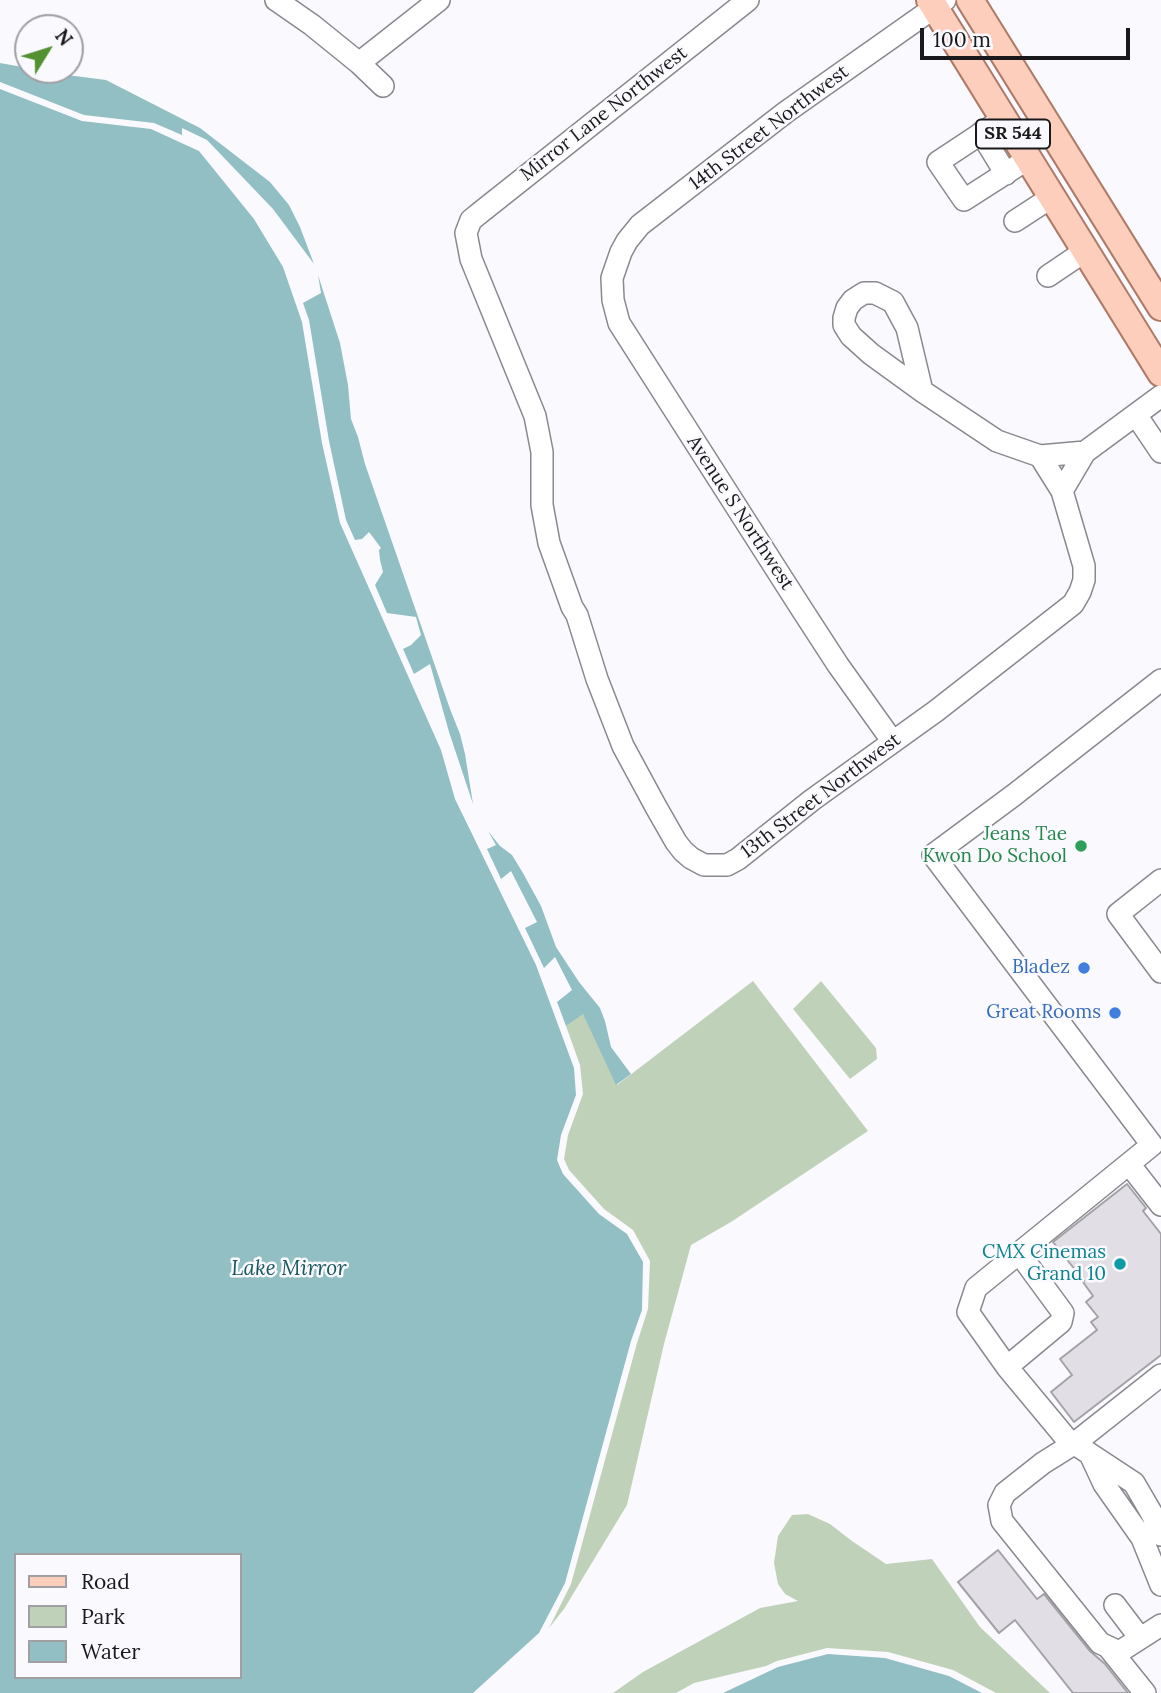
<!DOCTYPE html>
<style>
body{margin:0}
#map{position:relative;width:1161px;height:1693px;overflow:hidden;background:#fafafe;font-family:Lora,serif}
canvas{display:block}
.legend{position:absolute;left:14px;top:1553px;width:228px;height:126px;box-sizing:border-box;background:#fafafe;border:2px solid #a0a0a3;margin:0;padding:9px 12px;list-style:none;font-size:21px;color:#19191b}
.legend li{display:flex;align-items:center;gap:14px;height:35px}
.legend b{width:35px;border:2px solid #a0a0a3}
.north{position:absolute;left:14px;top:14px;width:70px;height:70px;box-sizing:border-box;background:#fafafe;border:2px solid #a0a0a3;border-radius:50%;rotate:52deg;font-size:19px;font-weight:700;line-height:28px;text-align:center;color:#19191b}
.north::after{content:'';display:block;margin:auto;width:24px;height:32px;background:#529030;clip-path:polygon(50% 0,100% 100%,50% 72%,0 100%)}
.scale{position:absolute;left:920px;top:28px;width:210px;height:32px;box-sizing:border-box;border:4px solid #19191b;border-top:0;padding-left:9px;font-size:21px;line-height:24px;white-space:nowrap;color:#19191b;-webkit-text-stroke:5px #fafafe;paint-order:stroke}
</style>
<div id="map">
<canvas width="1161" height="1693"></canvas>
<ul class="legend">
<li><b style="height:9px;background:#fecebd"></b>Road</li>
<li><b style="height:19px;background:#c0d1b9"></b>Park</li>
<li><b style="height:19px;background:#92bfc4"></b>Water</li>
</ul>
<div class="north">N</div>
<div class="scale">100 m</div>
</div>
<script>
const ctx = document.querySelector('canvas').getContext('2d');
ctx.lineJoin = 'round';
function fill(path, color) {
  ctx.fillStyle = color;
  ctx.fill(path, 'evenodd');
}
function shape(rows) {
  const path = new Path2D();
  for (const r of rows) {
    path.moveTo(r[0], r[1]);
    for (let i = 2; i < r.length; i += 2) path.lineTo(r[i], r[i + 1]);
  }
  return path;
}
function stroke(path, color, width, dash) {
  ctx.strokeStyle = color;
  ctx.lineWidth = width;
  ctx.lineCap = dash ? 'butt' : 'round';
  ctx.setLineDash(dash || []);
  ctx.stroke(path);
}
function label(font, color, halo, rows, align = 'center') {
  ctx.font = font + ' Lora,serif';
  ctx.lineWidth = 5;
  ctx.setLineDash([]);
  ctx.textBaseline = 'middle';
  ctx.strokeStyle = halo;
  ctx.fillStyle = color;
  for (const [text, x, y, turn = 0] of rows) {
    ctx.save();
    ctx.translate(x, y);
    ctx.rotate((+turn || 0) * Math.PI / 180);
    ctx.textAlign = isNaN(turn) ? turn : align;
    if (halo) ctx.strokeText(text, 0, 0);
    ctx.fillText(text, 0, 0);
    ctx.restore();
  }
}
const green = shape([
 [753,981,868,1131,731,1222,691,1245,664,1344,627,1505,564,1609,549,1628,571,1584,637,1343,648,1309,650,1261,633,1230,604,1209,569,1170,564,1159,568,1135,583,1094,580,1065,566,1026,583,1013,617,1085],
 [821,981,876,1048,877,1059,850,1079,793,1009],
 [808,1514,830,1524,852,1541,886,1564,932,1559,980,1627,1050,1693,996,1693,953,1670,888,1652,827,1648,777,1661,766,1666,694,1683,676,1693,613,1693,643,1672,760,1608,798,1601,785,1594,778,1584,774,1563,778,1536,792,1515]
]);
const water = shape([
 [0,63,28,68,28,70,106,80,200,128,270,182,289,205,300,227,314,264,273,209,207,140,182,128,182,135,154,123,84,115,0,82],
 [0,89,82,121,151,129,199,151,254,219,283,267,302,322,322,443,340,523,441,750,455,799,536,965,574,1068,576,1095,561,1135,557,1160,563,1174,599,1214,627,1234,643,1262,642,1310,631,1341,565,1583,539,1633,473,1693,0,1693],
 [16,1555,240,1555,240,1677,16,1677],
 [318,275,340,343,348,385,351,419,358,437,365,464,450,709,460,734,465,754,473,804,449,732,430,664,414,674,403,649,411,645,421,635,416,617,387,613,375,585,383,572,380,560,379,550,381,548,369,532,362,539,355,540,346,520,329,441,309,320,303,303,321,293],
 [488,831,500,846,512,855,523,873,541,906,556,947,579,982,600,1008,605,1021,611,1047,631,1074,616,1085,583,1014,566,1026,557,1002,572,990,555,957,544,968,525,928,537,922,511,871,501,879,487,849,496,845],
 [828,1654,885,1658,949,1676,982,1693,723,1693,778,1667]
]);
const building = shape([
 [1127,1184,1146,1208,1143,1211,1161,1234,1161,1355,1074,1422,1051,1392,1072,1375,1060,1359,1097,1330,1091,1322,1098,1317,1086,1302,1093,1296,1083,1282,1084,1281,1053,1242,1127,1184],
 [998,1550,1037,1599,1044,1594,1090,1651,1105,1664,1128,1693,1073,1693,1015,1620,999,1633,958,1582,998,1550]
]);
const minor = shape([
 [276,0,312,25,359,63,383,86],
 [748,0,481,212,471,220,466,233,471,259,535,416,542,452,542,505,549,543,572,607,577,615,597,679,623,746,656,807,676,842,683,851,691,858,704,865,727,865,738,859,812,800,936,711,1073,604,1080,592,1084,580,1084,566,1062,491,1085,452,1161,396],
 [359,63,439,0],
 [1003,119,938,162,964,200,1028,159],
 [981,133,1006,174],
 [1015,221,1052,197],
 [1048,276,1085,251],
 [922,391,907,328,893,302,875,293,864,293,853,300,847,308,844,318,844,325,851,336,871,354,922,391,997,441,1040,456,1062,491],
 [1136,415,1161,452],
 [1040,456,1085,452],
 [893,742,838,665,801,608,619,323,613,300,612,278,621,252,627,241,640,225,786,112,945,0],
 [1161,880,1118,914,1161,972],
 [1129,1164,1161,1205],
 [1007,1367,1061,1322,1063,1313,1019,1253],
 [1161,1375,1075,1443,1043,1463,1005,1493,999,1505,1002,1521,1100,1643,1119,1652,1161,1625],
 [1090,1454,1066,1438,1007,1367,968,1312,976,1288,1152,1145,933,855,1014,795,1161,680],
 [1161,1535,1152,1514,1134,1483,1090,1454,1104,1484,1142,1538,1161,1585],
 [1115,1605,1140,1638],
 [1108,1647,1145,1693]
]);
const major = shape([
 [930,0,1161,373],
 [970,0,1161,307]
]);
const markers = [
 [1081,846,7,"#2e9e5b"],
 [1084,968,7,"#3f7fe0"],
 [1115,1013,7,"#3f7fe0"],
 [1120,1264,7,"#0f9aa8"]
];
const shields = [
 [1013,134,74]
];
const shieldNames = [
 ["SR 544",1013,134]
];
const streetNames = [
 ["Mirror Lane Northwest",604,114,-38],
 ["14th Street Northwest",769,128,-37],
 ["Avenue S Northwest",740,513,57],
 ["13th Street Northwest",821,796,-37]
];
const leisureNames = [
 ["Jeans Tae",1067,835],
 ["Kwon Do School",1067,857]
];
const shopNames = [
 ["Bladez",1070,968],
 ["Great Rooms",1101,1013]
];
const cultureNames = [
 ["CMX Cinemas",1106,1253],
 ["Grand 10",1106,1275]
];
const waterNames = [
 ["Lake Mirror",289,1269]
];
fill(green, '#c0d1b9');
fill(water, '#92bfc4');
fill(building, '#e1dfe5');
stroke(building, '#a4a1a7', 2);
stroke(minor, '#88898f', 24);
stroke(major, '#ae7a68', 30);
stroke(minor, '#fff', 21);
stroke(major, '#fecebd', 26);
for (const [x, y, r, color] of markers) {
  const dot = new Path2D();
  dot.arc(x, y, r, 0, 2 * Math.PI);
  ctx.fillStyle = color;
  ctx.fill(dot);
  stroke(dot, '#fafafe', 2.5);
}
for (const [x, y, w] of shields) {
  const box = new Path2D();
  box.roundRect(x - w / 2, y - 14.5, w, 29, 5);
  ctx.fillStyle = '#fafafe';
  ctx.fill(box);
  stroke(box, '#19191b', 2);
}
label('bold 18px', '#19191b', null, shieldNames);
label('19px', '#19191b', '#fafafe', streetNames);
label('19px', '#27864d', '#fafafe', leisureNames, 'right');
label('19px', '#366cbe', '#fafafe', shopNames, 'right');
label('19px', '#0d838f', '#fafafe', cultureNames, 'right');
label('italic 21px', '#18575d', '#fafafe', waterNames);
</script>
